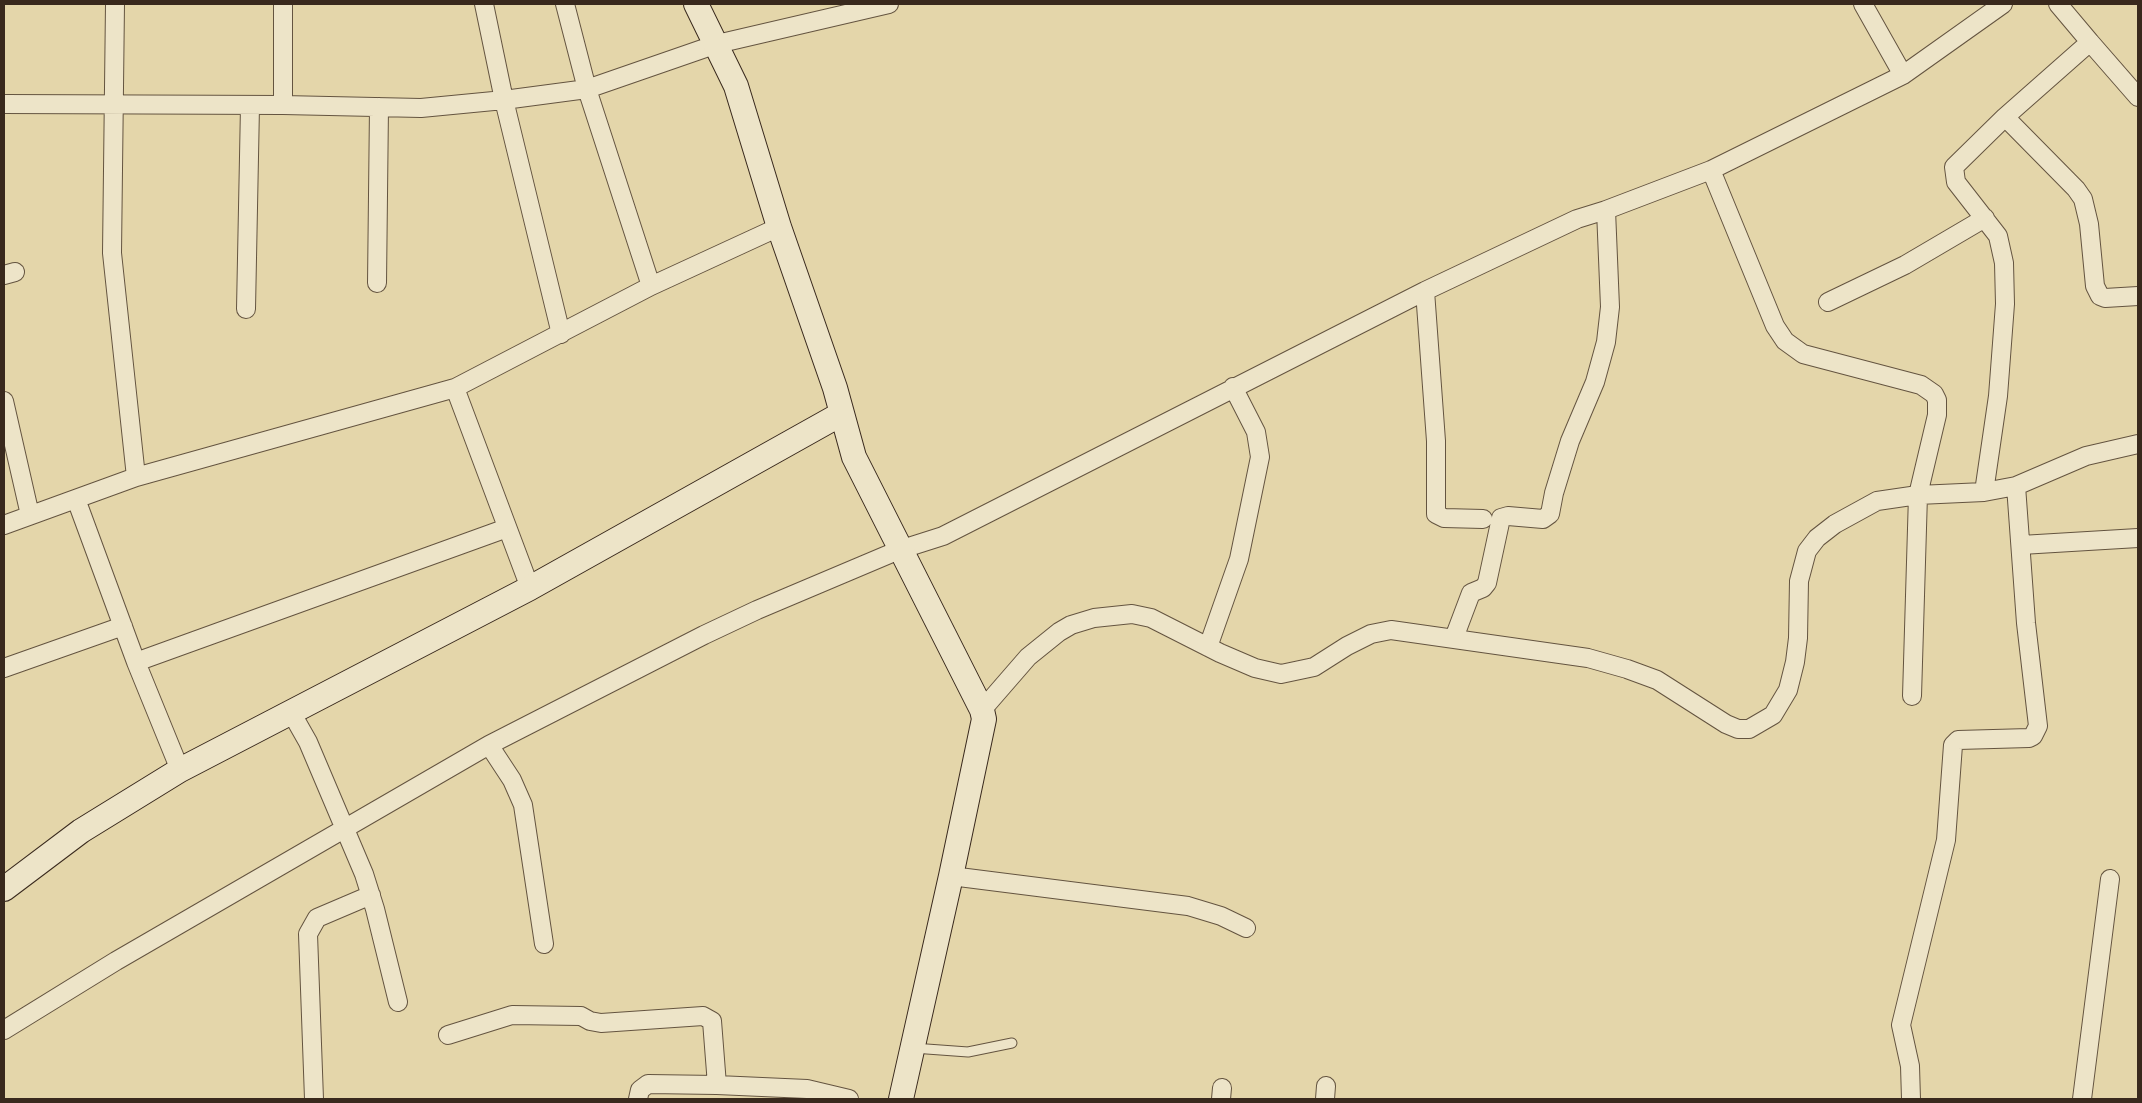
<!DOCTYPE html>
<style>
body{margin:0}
#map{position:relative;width:2142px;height:1103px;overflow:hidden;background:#e4d6aa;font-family:"IM FELL DW Pica",serif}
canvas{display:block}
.frame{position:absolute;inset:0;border:5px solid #39291d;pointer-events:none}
</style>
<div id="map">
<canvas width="2142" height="1103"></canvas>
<div class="frame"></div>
</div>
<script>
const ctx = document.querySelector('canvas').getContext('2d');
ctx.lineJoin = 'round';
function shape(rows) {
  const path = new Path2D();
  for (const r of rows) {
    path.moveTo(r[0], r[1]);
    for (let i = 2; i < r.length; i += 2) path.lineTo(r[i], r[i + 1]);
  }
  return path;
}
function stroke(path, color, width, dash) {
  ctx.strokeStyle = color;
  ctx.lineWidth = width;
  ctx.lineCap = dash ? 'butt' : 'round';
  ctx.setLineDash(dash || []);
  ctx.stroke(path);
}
const lane = shape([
 [913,1048,968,1052,1012,1043]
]);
const street = shape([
 [115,4,112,253,136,477],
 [484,4,504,100,561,334],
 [565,4,587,89,651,286],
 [1863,4,1903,75],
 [2090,42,2138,97],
 [4,104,283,105,421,108,504,100,587,89,717,44,889,4],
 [283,105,283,4],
 [2005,117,2076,189,2083,199,2089,224,2095,286,2100,296,2105,298,2138,296],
 [1711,170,1775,326,1785,341,1803,354,1921,385,1934,394,1937,400,1937,415,1918,495,1984,492,2016,486,2086,456,2138,444],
 [4,275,15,272],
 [377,283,379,107],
 [1425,291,1436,441,1436,514,1444,518,1483,519],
 [1828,302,1905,265,1985,218],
 [246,309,250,106],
 [455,388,530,588],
 [4,401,30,515],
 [1984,492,1998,396,2005,304,2004,263,1998,236,1956,182,1954,167,2005,117,2090,42,2058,4],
 [76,499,136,662,180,770],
 [4,525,136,477,455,388,651,286,779,227],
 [2021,545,2138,538],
 [1454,638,1471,593,1483,588,1487,583,1501,518,1508,516,1543,519,1550,514,1554,493,1570,441,1595,382,1606,342,1610,307,1606,210,1711,170,1903,75,2003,4],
 [1208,647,1239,559,1260,457,1256,432,1233,387],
 [136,662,507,528],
 [4,668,123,626],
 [982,710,1028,657,1059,632,1071,625,1094,618,1132,614,1151,618,1220,653,1255,668,1281,674,1314,667,1347,646,1371,634,1391,630,1588,658,1627,669,1657,680,1726,724,1738,729,1749,729,1773,715,1788,690,1795,662,1798,638,1799,581,1807,551,1817,538,1835,524,1877,501,1918,495,1912,696],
 [291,712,308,742,364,874,375,909,398,1002],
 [489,745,512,780,523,805,544,944],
 [951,876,1188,906,1221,916,1246,928],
 [4,1030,116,961,489,745,704,635,757,610,899,550,943,536,1425,291,1577,219,1606,210],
 [448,1035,512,1015,581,1016,590,1021,601,1023,703,1016,712,1021,717,1085,807,1089,849,1099],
 [314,1099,308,934,317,918,371,895],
 [638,1099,640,1090,648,1084,717,1085],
 [1221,1099,1222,1088],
 [1325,1099,1326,1086],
 [1911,1099,1910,1066,1901,1025,1946,840,1953,745,1958,740,2029,738,2033,736,2038,726,2026,623,2016,486],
 [2082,1099,2110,879]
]);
const secondary = shape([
 [696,4,736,86,779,227,835,388,854,457,982,710,984,719,951,876,901,1099],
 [4,889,81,831,180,770,530,588,841,414]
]);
stroke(lane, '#645440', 11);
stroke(street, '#645440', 20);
stroke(secondary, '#39291d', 26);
stroke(lane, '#ede4c8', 9);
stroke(street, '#ede4c8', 18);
stroke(secondary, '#ede4c8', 24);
</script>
